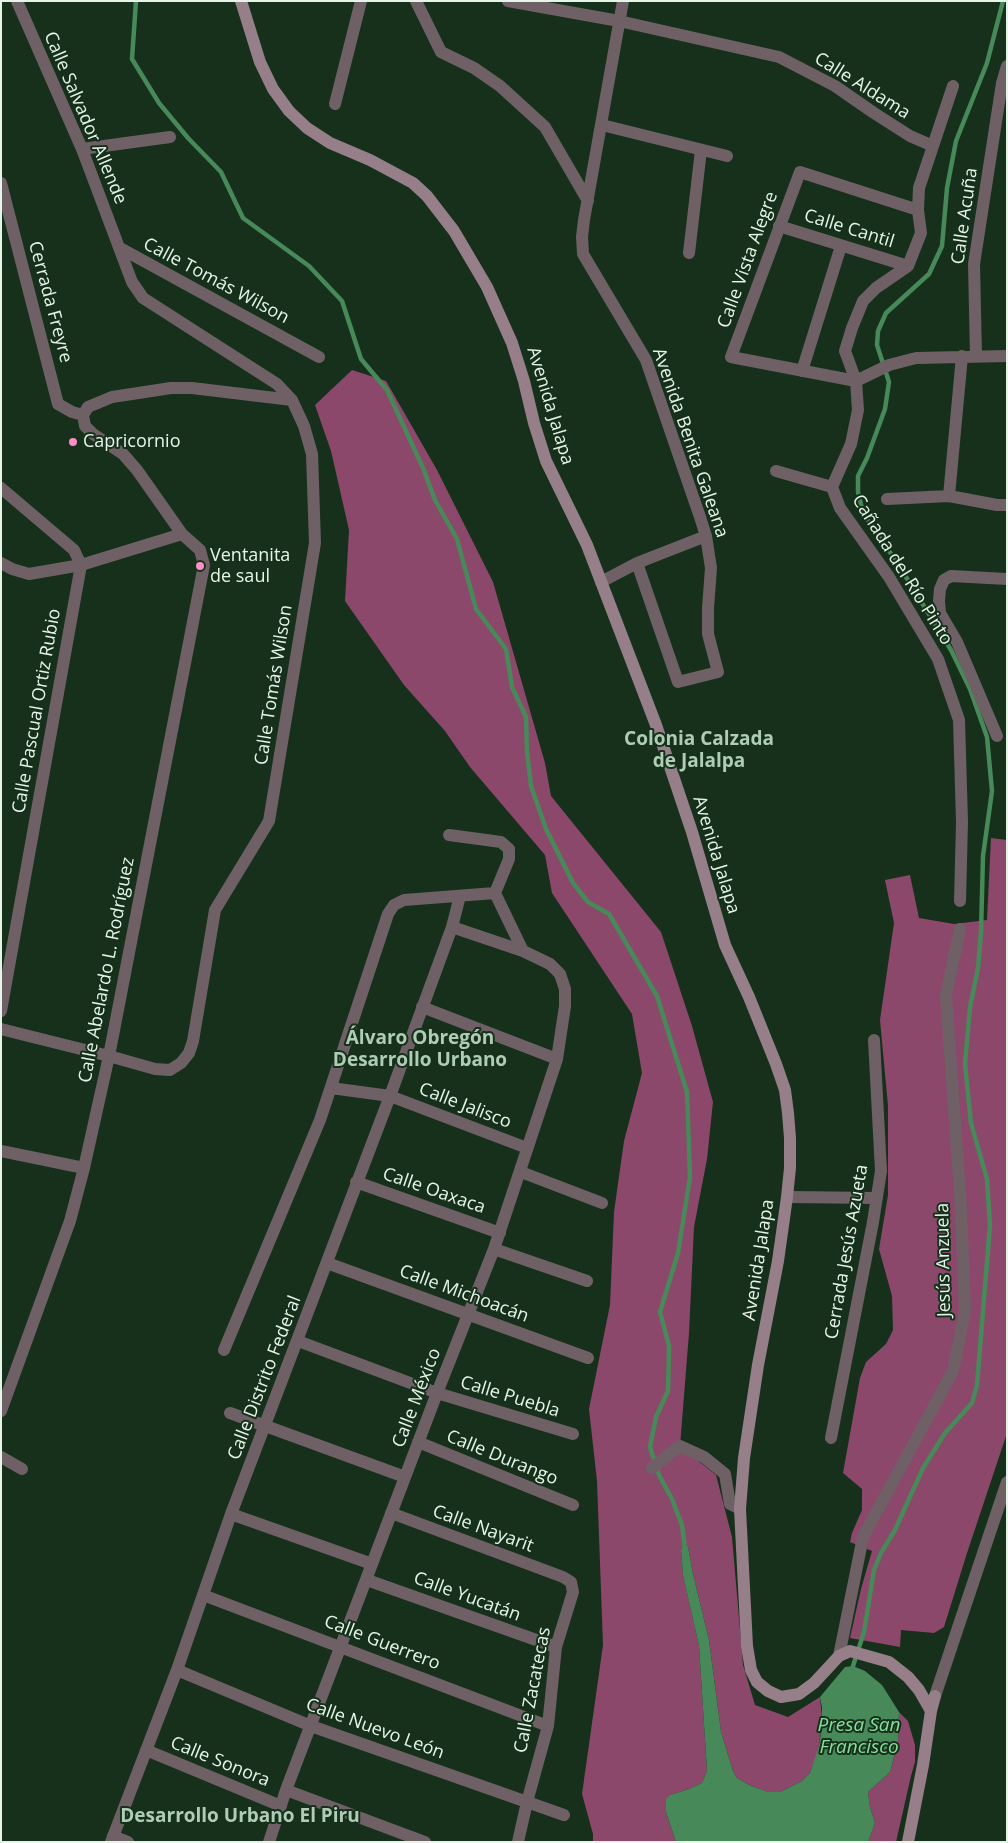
<!DOCTYPE html>
<meta charset="utf-8">
<style>
body{margin:0}
#map{position:relative;width:1008px;height:1843px;overflow:hidden;background:#16301c;font-family:"Open Sans",sans-serif}
canvas{display:block}
.frame{position:absolute;inset:0;border:2px solid #e5f5e8;pointer-events:none}
</style>
<div id="map">
<canvas width="1008" height="1843"></canvas>
<div class="frame"></div>
</div>
<script>
const ctx = document.querySelector('canvas').getContext('2d');
ctx.lineJoin = 'round';
function fill(path, color) {
  ctx.fillStyle = color;
  ctx.fill(path, 'evenodd');
}
function shape(rows) {
  const path = new Path2D();
  for (const r of rows) {
    path.moveTo(r[0], r[1]);
    for (let i = 2; i < r.length; i += 2) path.lineTo(r[i], r[i + 1]);
  }
  return path;
}
function stroke(path, color, width, dash) {
  ctx.strokeStyle = color;
  ctx.lineWidth = width;
  ctx.lineCap = dash ? 'butt' : 'round';
  ctx.setLineDash(dash || []);
  ctx.stroke(path);
}
function label(font, color, halo, rows, align = 'center') {
  ctx.font = font + ' "Open Sans",sans-serif';
  ctx.lineWidth = 4;
  ctx.setLineDash([]);
  ctx.textBaseline = 'middle';
  ctx.strokeStyle = halo;
  ctx.fillStyle = color;
  for (const [text, x, y, turn = 0] of rows) {
    ctx.save();
    ctx.translate(x, y);
    ctx.rotate((+turn || 0) * Math.PI / 180);
    ctx.textAlign = isNaN(turn) ? turn : align;
    if (halo) ctx.strokeText(text, 0, 0);
    ctx.fillText(text, 0, 0);
    ctx.restore();
  }
}
const forest = shape([
 [352,370,386,381,437,470,493,582,545,763,551,796,661,932,692,1026,713,1102,707,1159,694,1227,689,1333,680,1446,716,1475,732,1537,743,1665,755,1705,788,1717,820,1697,822,1720,819,1746,815,1760,810,1773,802,1781,780,1792,769,1792,751,1786,737,1778,733,1771,721,1732,709,1640,693,1574,688,1547,681,1550,683,1574,699,1646,707,1771,702,1783,689,1789,670,1795,666,1812,676,1842,593,1842,593,1834,582,1794,603,1645,597,1481,589,1409,610,1305,614,1212,624,1141,642,1073,632,1014,552,893,545,855,470,767,445,731,404,685,345,601,349,530,331,451,315,405],
 [991,838,1007,840,1007,1433,967,1553,944,1627,934,1633,901,1630,900,1647,850,1638,861,1589,872,1551,850,1542,852,1533,862,1510,862,1489,843,1473,860,1378,866,1362,886,1344,893,1330,892,1296,879,1249,888,1195,888,1106,880,1020,894,923,885,880,910,875,919,918,954,924,987,920],
 [899,1712,908,1721,915,1745,915,1762,911,1776,896,1842,868,1842,875,1823,870,1807,868,1792,890,1772,898,1743]
]);
const water = shape([
 [684,1546,688,1547,693,1574,709,1640,721,1732,733,1771,737,1778,751,1786,769,1792,780,1792,802,1781,810,1773,819,1746,821,1733,822,1708,820,1697,845,1667,853,1666,865,1671,882,1685,899,1712,898,1742,890,1772,868,1792,870,1807,875,1823,868,1842,676,1842,666,1812,666,1799,670,1795,689,1789,702,1783,707,1771,699,1646,683,1575,681,1550]
]);
const stream = shape([
 [136,1,132,59,159,103,188,138,221,172,243,218,309,266,342,301,361,359,387,390,423,468,435,500,457,539,476,609,506,649,512,687,526,717,527,752,531,786,546,829,573,883,588,902,609,914,657,996,687,1092,690,1177,678,1253,660,1312,669,1346,668,1391,656,1417,650,1447,659,1475,672,1499,682,1525,685,1549],
 [853,1672,853,1666,864,1632,874,1570,881,1553,895,1530,923,1468,945,1433,972,1403,977,1385,990,1225,987,1179,971,1123,965,1064,970,1007,978,968,981,932,983,856,992,791,987,737,970,689,951,650,898,564,863,513,858,492,858,476,867,458,885,409,889,382,877,345,878,331,886,313,929,274,942,246,947,188,956,141,987,63,1003,1]
]);
const street = shape([
 [416,1,441,52,474,68,500,86,545,127,588,201],
 [508,1,619,21,779,57,835,86,874,113,910,136,933,146],
 [623,1,584,220,582,237,583,254,646,360,700,517,706,536,711,568,708,608,708,634,718,672,678,682,637,563],
 [953,86,919,188,918,210,921,233,908,266,876,288,863,301,852,328,845,351,856,381,858,410,851,444,832,487,840,508,889,577,938,659,959,720,962,822,960,901],
 [335,104,361,1],
 [602,125,727,156],
 [82,149,170,137],
 [1,183,58,404,72,412,83,415],
 [918,210,800,172,731,357,856,381,889,365,916,358,1007,356],
 [779,226,908,266],
 [120,248,319,357],
 [689,253,701,150],
 [976,356,974,264,1002,83,1007,66],
 [802,371,841,246],
 [776,471,832,487],
 [1,488,74,550,81,565,1,1011],
 [949,496,962,356],
 [887,499,949,496,997,505,1007,505],
 [1,563,12,569,29,574,81,565,182,534],
 [601,582,637,563,706,536],
 [997,736,957,642,940,613,939,601,940,589,944,580,951,576,1007,579],
 [449,835,501,842,509,849,509,859,495,893],
 [495,893,523,951],
 [422,1007,557,1059],
 [1,1029,109,1056,155,1069,170,1070,181,1063,189,1053,193,1041,215,910,269,821,315,543,312,454,304,426,292,400,277,384,143,298,132,282,82,149,17,1],
 [331,1088,390,1096,527,1148],
 [1,1151,84,1168],
 [521,1172,602,1203],
 [356,1182,500,1233],
 [787,1197,877,1198],
 [494,1249,587,1281],
 [327,1263,588,1358],
 [298,1341,437,1393,573,1434],
 [224,1350,320,1120,388,914,394,905,404,900,495,893],
 [1,1411,70,1221,84,1168,109,1056,204,565,200,550,182,534,137,470,123,454,93,434,85,426,83,415,88,407,112,397,171,388,192,388,292,400],
 [230,1413,405,1477],
 [831,1438,873,1222,881,1171,874,1040],
 [418,1442,573,1505],
 [1,1457,22,1469],
 [652,1468,680,1446,704,1457,725,1474,730,1504,740,1509],
 [391,1513,563,1577,571,1582,573,1592,556,1647,548,1726,527,1802,518,1842],
 [231,1514,372,1564],
 [367,1580,556,1647],
 [203,1595,548,1726],
 [839,1656,863,1537,953,1371,965,1311,961,1208,946,995,960,929],
 [177,1670,311,1726,564,1815],
 [935,1696,1007,1482],
 [146,1750,281,1806],
 [286,1790,425,1842],
 [113,1836,128,1842],
 [111,1842,177,1670,231,1514,390,1096,452,927,460,896],
 [269,1842,286,1790,437,1393,494,1249,557,1059,565,1006,565,989,560,974,550,964,523,951,452,927]
]);
const secondary = shape([
 [241,1,260,62,273,89,289,111,307,128,330,143,370,160,413,183,427,196,454,231,487,287,512,343,524,381,534,423,546,461,587,545,656,725,692,832,725,945,749,997,776,1064,785,1090,788,1113,790,1138,790,1168,787,1197,778,1261,758,1365,744,1458,740,1509,747,1646,751,1670,757,1682,768,1691,781,1697,799,1694,814,1683,839,1656,850,1651,889,1662,908,1677,919,1690,931,1711],
 [908,1842,923,1765,931,1711,935,1696]
]);
const markers = [
 [73,442,5,"#fb8fc5"],
 [200,566,5,"#fb8fc5"]
];
const streetNames = [
 ["Calle Aldama",862,86,32],
 ["Calle Salvador Allende",85,118,67],
 ["Calle Acuña",965,216,-82],
 ["Calle Cantil",849,229,17],
 ["Calle Vista Alegre",748,260,-70],
 ["Calle Tomás Wilson",216,281,28],
 ["Cerrada Freyre",50,302,75],
 ["Avenida Jalapa",550,406,73],
 ["Avenida Benita Galeana",690,443,71],
 ["Cañada del Río Pinto",902,570,58],
 ["Calle Tomás Wilson",274,685,-81],
 ["Calle Pascual Ortiz Rubio",37,711,-80],
 ["Avenida Jalapa",716,855,73],
 ["Calle Abelardo L. Rodríguez",107,970,-79],
 ["Calle Jalisco",465,1106,21],
 ["Calle Oaxaca",434,1191,19],
 ["Cerrada Jesús Azueta",847,1252,-80],
 ["Avenida Jalapa",759,1260,-81],
 ["Jesús Anzuela",944,1260,-91],
 ["Calle Michoacán",464,1294,20],
 ["Calle Distrito Federal",265,1378,-69],
 ["Calle Puebla",510,1397,17],
 ["Calle México",417,1398,-69],
 ["Calle Durango",502,1458,22],
 ["Calle Nayarit",483,1529,20],
 ["Calle Yucatán",467,1597,20],
 ["Calle Guerrero",382,1643,21],
 ["Calle Zacatecas",533,1690,-79],
 ["Calle Nuevo León",375,1729,20],
 ["Calle Sonora",220,1762,22]
];
const poiNames = [
 ["Capricornio",83,442],
 ["Ventanita",210,556],
 ["de saul",210,577]
];
const neighbourhoodNames = [
 ["Colonia Calzada",699,740],
 ["de Jalalpa",699,762],
 ["Álvaro Obregón",420,1039],
 ["Desarrollo Urbano",420,1061],
 ["Desarrollo Urbano El Piru",240,1817]
];
const waterNames = [
 ["Presa San",859,1726],
 ["Francisco",859,1748]
];
fill(forest, '#8c486b');
fill(water, '#478958');
stroke(stream, '#478958', 4.5);
stroke(street, '#6f6066', 12);
stroke(secondary, '#967f89', 12);
for (const [x, y, r, color] of markers) {
  const dot = new Path2D();
  dot.arc(x, y, r, 0, 2 * Math.PI);
  ctx.fillStyle = color;
  ctx.fill(dot);
  stroke(dot, '#16301c', 2);
}
label('18px', '#e5f5e8', '#16301c', streetNames);
label('18px', '#e5f5e8', '#16301c', poiNames, 'left');
label('bold 19px', '#aecdb4', '#16301c', neighbourhoodNames);
label('italic 19px', '#86e19b', '#16301c', waterNames);
</script>
